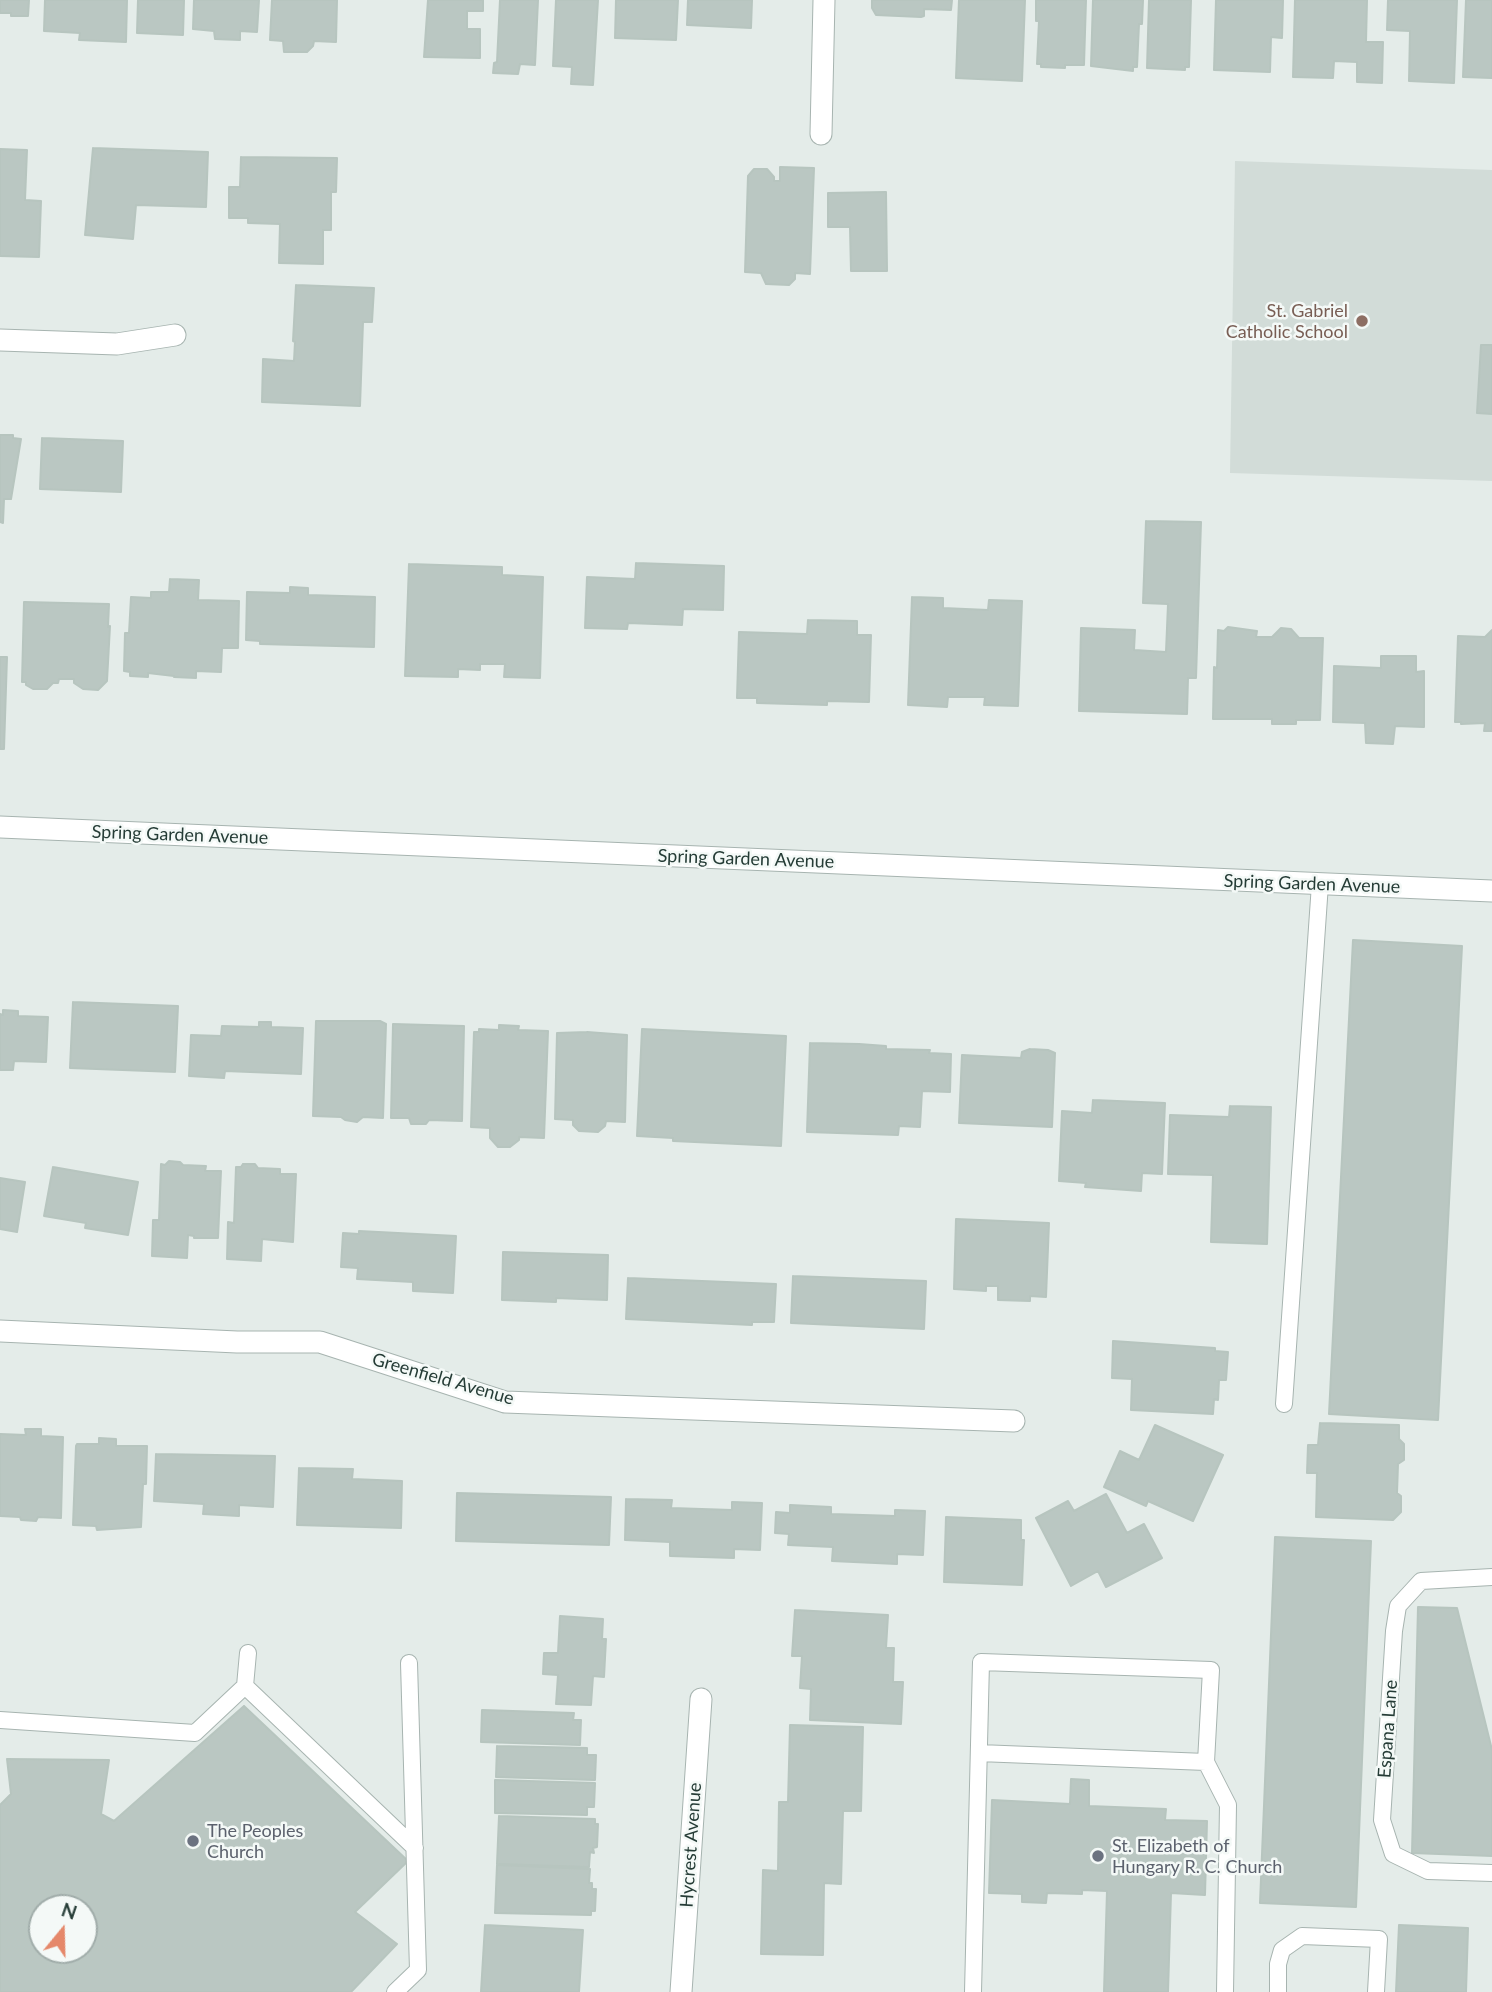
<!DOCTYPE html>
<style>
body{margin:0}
#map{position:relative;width:1492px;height:1992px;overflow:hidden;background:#e4ece9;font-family:Lato,sans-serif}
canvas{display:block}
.north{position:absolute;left:28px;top:1894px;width:70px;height:70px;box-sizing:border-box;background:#f4f9f7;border:2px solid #a1adaa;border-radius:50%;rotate:19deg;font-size:19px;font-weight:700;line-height:28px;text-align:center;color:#253c36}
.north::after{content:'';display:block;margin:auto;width:24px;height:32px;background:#e5886a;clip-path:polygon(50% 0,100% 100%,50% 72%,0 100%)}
</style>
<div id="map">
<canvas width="1492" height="1992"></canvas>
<div class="north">N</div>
</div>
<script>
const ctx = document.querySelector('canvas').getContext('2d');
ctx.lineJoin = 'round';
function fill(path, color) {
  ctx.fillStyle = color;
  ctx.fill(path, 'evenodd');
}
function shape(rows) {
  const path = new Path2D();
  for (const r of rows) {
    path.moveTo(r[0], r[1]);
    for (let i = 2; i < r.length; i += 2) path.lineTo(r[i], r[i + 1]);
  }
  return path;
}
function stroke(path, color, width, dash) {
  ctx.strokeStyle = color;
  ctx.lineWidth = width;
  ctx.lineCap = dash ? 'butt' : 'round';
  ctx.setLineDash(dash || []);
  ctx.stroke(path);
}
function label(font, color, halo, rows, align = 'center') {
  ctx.font = font + ' Lato,sans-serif';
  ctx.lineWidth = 5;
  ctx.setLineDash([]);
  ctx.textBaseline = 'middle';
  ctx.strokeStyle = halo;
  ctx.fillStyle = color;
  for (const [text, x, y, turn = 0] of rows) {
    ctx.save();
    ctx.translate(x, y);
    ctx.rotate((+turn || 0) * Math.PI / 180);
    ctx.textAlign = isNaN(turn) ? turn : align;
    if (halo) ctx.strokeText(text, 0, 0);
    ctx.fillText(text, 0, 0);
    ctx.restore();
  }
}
const built = shape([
 [1235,161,1492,170,1492,481,1230,473]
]);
const building = shape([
 [0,0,29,0,28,16,11,16,11,13,0,13,0,0],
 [45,0,127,0,126,42,79,40,80,33,44,31,45,0],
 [138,0,184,0,183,35,137,33,138,0],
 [194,0,259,0,257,32,240,31,240,40,215,39,214,31,193,29,194,0],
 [272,0,337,0,336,42,314,41,313,46,307,52,284,52,283,41,270,40,272,0],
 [428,0,483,0,483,11,467,11,467,29,480,29,480,58,424,57,428,0],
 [500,0,538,0,535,65,520,64,518,74,493,73,494,63,497,62,500,0],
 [556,0,598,0,593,85,571,84,572,67,553,66,556,0],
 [616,0,678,0,676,40,615,38,616,0],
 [688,0,752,0,751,28,687,25,688,0],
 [872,0,952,0,951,10,924,9,924,16,921,17,876,15,872,8,872,0],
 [959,0,1025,0,1022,81,956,78,959,0],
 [1036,0,1086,0,1084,65,1065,65,1065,68,1041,67,1041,64,1037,64,1039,21,1036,21,1036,0],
 [1093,0,1143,0,1142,24,1139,24,1137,67,1133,67,1133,71,1091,66,1093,0],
 [1149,0,1191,0,1189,67,1185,67,1185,70,1147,68,1149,0],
 [1216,0,1283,0,1282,38,1271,37,1270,72,1214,70,1216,0],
 [1295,0,1367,0,1366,42,1383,42,1382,83,1357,82,1357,62,1334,61,1333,78,1293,77,1295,0],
 [1388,0,1457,0,1454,83,1409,81,1410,31,1387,30,1388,0],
 [1466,0,1492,0,1492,78,1463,77,1466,0],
 [93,148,208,152,206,207,136,205,133,239,85,235,93,148],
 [0,149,27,150,25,200,41,201,39,257,0,256,0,149],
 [241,157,337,158,336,192,331,192,331,230,323,230,323,264,279,263,280,224,248,223,248,218,229,218,229,187,240,187,241,157],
 [780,167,814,168,810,274,795,273,795,279,789,285,766,284,761,273,745,272,748,176,754,169,767,169,774,177,774,181,780,181,780,167],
 [886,192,887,271,851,271,850,227,828,227,828,193,886,192],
 [296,285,374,288,372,322,363,322,360,406,262,402,263,359,294,361,295,342,293,341,296,285],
 [1481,345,1492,345,1492,414,1477,413,1481,345],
 [0,435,13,435,13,438,21,439,11,499,4,499,3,523,0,522,0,435],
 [42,438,123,441,121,492,40,489,42,438],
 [1146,521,1201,522,1196,678,1188,678,1187,714,1079,711,1081,628,1135,630,1134,650,1166,652,1168,604,1143,603,1146,521],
 [636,563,724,566,723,610,683,609,682,625,628,623,627,629,585,628,587,577,635,579,636,563],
 [409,564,502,567,502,575,543,577,540,678,504,677,505,664,480,664,480,670,458,669,458,677,405,676,409,564],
 [170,579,199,580,198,600,239,601,238,648,222,648,221,672,196,671,196,678,174,677,174,676,148,673,148,677,130,676,130,672,124,671,125,633,129,633,131,597,151,598,151,592,169,592,170,579],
 [290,587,308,588,308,595,375,597,374,647,260,644,260,641,246,640,247,592,290,593,290,587],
 [912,597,943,598,943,608,988,610,989,600,1022,601,1018,706,984,705,985,697,948,697,947,707,908,705,912,597],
 [24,602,109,604,108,627,110,626,107,681,98,690,83,689,74,683,74,679,59,679,58,683,53,683,47,689,33,689,26,685,26,682,22,682,24,602],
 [808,620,857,621,857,635,871,635,869,702,827,701,827,705,757,703,757,698,737,698,739,632,807,634,808,620],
 [1228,627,1257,631,1256,637,1272,637,1281,628,1291,629,1299,638,1323,638,1320,720,1296,720,1296,724,1272,724,1272,719,1213,719,1214,667,1217,668,1218,630,1224,631,1228,627],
 [1492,630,1492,731,1484,731,1485,723,1461,724,1461,722,1455,722,1458,636,1485,637,1492,630],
 [1381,656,1416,656,1416,672,1424,671,1424,727,1395,726,1393,744,1366,743,1365,723,1333,722,1334,666,1381,668,1381,656],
 [0,657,7,657,4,749,0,749,0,657],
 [1353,940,1462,946,1438,1420,1329,1414,1353,940],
 [73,1002,178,1006,175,1072,70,1068,73,1002],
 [3,1010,18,1011,18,1016,48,1017,46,1062,14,1061,13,1070,0,1070,0,1014,3,1015,3,1010],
 [316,1021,380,1021,386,1024,383,1118,363,1117,357,1122,345,1120,341,1117,313,1116,316,1021],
 [259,1022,271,1022,271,1027,303,1028,301,1074,225,1071,224,1078,189,1076,191,1035,221,1036,222,1026,259,1027,259,1022],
 [393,1024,464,1026,462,1121,429,1120,426,1124,411,1124,409,1118,391,1118,393,1024],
 [499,1025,519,1026,518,1030,548,1031,544,1138,519,1137,519,1140,510,1147,498,1147,490,1138,490,1128,471,1127,474,1032,479,1032,479,1029,499,1030,499,1025],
 [642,1029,786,1036,781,1146,673,1141,673,1138,637,1136,642,1029],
 [587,1032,627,1035,625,1122,606,1121,605,1126,598,1132,579,1131,573,1125,573,1120,555,1119,557,1033,587,1032],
 [810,1043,859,1044,886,1046,886,1049,930,1050,929,1053,951,1054,950,1092,922,1091,920,1127,899,1126,898,1135,807,1132,810,1043],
 [1030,1049,1048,1050,1055,1053,1052,1127,959,1123,962,1055,1021,1058,1022,1052,1030,1049],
 [1093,1100,1165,1103,1162,1174,1142,1173,1141,1191,1085,1187,1086,1183,1059,1181,1062,1111,1092,1113,1093,1100],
 [1230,1106,1271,1107,1267,1244,1211,1242,1213,1175,1168,1174,1170,1115,1229,1117,1230,1106],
 [169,1161,180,1162,183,1165,206,1166,205,1171,221,1171,218,1238,194,1238,194,1236,188,1235,187,1258,152,1256,153,1220,159,1220,161,1164,165,1165,169,1161],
 [243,1164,255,1164,258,1168,280,1169,280,1174,296,1174,293,1242,262,1239,261,1261,227,1259,228,1222,234,1223,236,1167,241,1167,243,1164],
 [53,1167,138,1182,128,1235,85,1228,86,1223,44,1216,53,1167],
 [0,1178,25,1182,17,1232,0,1229,0,1178],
 [956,1219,1049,1223,1046,1297,1030,1296,1030,1301,998,1300,998,1286,986,1286,986,1291,954,1289,956,1219],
 [359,1231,456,1236,453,1293,413,1291,413,1282,357,1279,358,1268,341,1267,343,1233,359,1234,359,1231],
 [503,1252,608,1255,607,1300,556,1298,556,1302,502,1300,503,1252],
 [793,1276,926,1281,924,1329,791,1323,793,1276],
 [628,1278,776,1284,774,1322,752,1322,752,1325,626,1319,628,1278],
 [1113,1341,1215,1348,1215,1351,1228,1352,1226,1380,1219,1380,1218,1400,1214,1399,1213,1414,1131,1410,1132,1379,1112,1378,1113,1341],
 [1320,1423,1399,1425,1399,1439,1404,1444,1404,1460,1398,1464,1397,1493,1401,1496,1401,1512,1393,1520,1316,1517,1317,1473,1307,1473,1308,1445,1318,1445,1320,1423],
 [1155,1425,1223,1455,1193,1521,1148,1501,1146,1506,1104,1487,1120,1451,1139,1460,1155,1425],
 [25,1429,41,1429,41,1436,63,1437,61,1518,38,1517,36,1521,21,1520,20,1517,0,1516,0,1434,26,1435,25,1429],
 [99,1438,116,1439,116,1446,147,1446,146,1484,143,1484,141,1527,97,1530,96,1526,73,1525,76,1446,77,1444,99,1444,99,1438],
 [156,1454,275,1456,273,1507,239,1505,239,1516,203,1514,204,1504,154,1501,156,1454],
 [299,1468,353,1469,352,1479,402,1481,401,1528,297,1525,299,1468],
 [457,1493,611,1497,609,1545,456,1541,457,1493],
 [1106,1494,1127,1533,1144,1524,1162,1558,1106,1587,1098,1571,1071,1586,1036,1518,1068,1501,1074,1511,1106,1494],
 [626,1499,672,1500,671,1508,732,1510,732,1502,762,1503,760,1550,734,1549,734,1558,670,1556,670,1542,625,1540,626,1499],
 [790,1505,831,1507,831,1514,895,1516,895,1510,925,1511,923,1555,897,1554,897,1564,832,1561,833,1547,788,1545,789,1534,775,1533,776,1512,790,1513,790,1505],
 [946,1517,1021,1520,1021,1540,1024,1540,1022,1585,944,1582,946,1517],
 [1275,1537,1371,1541,1356,1907,1260,1903,1275,1537],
 [1418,1607,1457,1608,1492,1750,1492,1856,1412,1853,1418,1607],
 [795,1610,888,1615,886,1648,894,1648,893,1682,903,1682,901,1724,810,1720,811,1689,800,1688,802,1656,792,1656,795,1610],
 [560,1616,603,1619,602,1639,606,1639,604,1677,593,1676,591,1705,556,1704,558,1675,543,1674,544,1653,558,1653,560,1616],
 [244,1706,408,1861,355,1912,397,1944,351,1992,0,1992,0,1805,11,1794,7,1759,109,1760,101,1814,114,1821,244,1706],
 [42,1908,84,1908,84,1950,42,1950,42,1908],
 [482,1710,574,1713,573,1720,581,1720,580,1745,481,1742,482,1710],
 [790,1725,863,1727,861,1811,843,1811,841,1884,824,1883,823,1955,761,1954,763,1870,778,1871,779,1802,788,1802,790,1725],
 [497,1746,587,1748,587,1755,596,1755,595,1780,496,1777,497,1746],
 [1071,1779,1089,1780,1089,1806,1166,1809,1165,1820,1207,1821,1205,1895,1171,1893,1168,1992,1104,1992,1107,1891,1082,1890,1082,1894,1047,1893,1046,1903,1022,1902,1022,1894,989,1893,992,1800,1070,1804,1071,1779],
 [495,1780,595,1783,594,1807,587,1807,587,1815,495,1813,495,1780],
 [499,1816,595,1819,595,1824,598,1824,597,1847,593,1848,594,1853,590,1852,589,1867,497,1864,499,1816],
 [497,1865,590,1869,589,1883,592,1883,592,1889,596,1889,595,1911,591,1911,591,1915,495,1913,497,1865],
 [485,1925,583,1930,579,1992,481,1992,485,1925],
 [1399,1925,1468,1928,1466,1992,1396,1992,1399,1925]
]);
const lane = shape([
 [1284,1404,1320,884],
 [1492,1577,1421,1581,1398,1606,1394,1631,1382,1820,1393,1854,1428,1871,1492,1873],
 [245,1686,248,1653],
 [0,1720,195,1733,245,1686,415,1848],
 [979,1753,1206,1762],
 [395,1992,418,1970,409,1663],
 [973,1992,981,1662,1211,1670,1206,1762,1228,1805,1225,1992],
 [1278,1992,1278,1964,1282,1950,1302,1936,1379,1939,1376,1992]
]);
const street = shape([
 [821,134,824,0],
 [0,340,117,344,175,335],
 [0,827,1492,891],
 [0,1331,237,1342,320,1342,505,1402,1014,1421],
 [681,1992,701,1699]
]);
const markers = [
 [1362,321,7,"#8d6e63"],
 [193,1841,7,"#6b7280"],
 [1098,1856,7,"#6b7280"]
];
const educationNames = [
 ["St. Gabriel",1348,311],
 ["Catholic School",1348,332]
];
const streetNames = [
 ["Spring Garden Avenue",180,835,2],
 ["Spring Garden Avenue",746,859,2],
 ["Spring Garden Avenue",1312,884,2],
 ["Greenfield Avenue",443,1379,16],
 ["Espana Lane",1388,1729,-86],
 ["Hycrest Avenue",691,1845,-86]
];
const worshipNames = [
 ["The Peoples",207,1831],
 ["Church",207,1852],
 ["St. Elizabeth of",1112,1846],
 ["Hungary R. C. Church",1112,1867]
];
fill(built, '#d2dcd8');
fill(building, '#bac7c2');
stroke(building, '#b7c5bf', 2);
stroke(lane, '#a7b4b0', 18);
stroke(street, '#a7b4b0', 23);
stroke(lane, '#fff', 16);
stroke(street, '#fff', 21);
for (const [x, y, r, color] of markers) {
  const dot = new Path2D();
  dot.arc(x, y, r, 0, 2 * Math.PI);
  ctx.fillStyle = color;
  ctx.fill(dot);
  stroke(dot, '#f4f9f7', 2.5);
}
label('18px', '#785e54', '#f4f9f7', educationNames, 'right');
label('18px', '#253c36', '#f4f9f7', streetNames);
label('18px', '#5b616d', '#f4f9f7', worshipNames, 'left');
</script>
